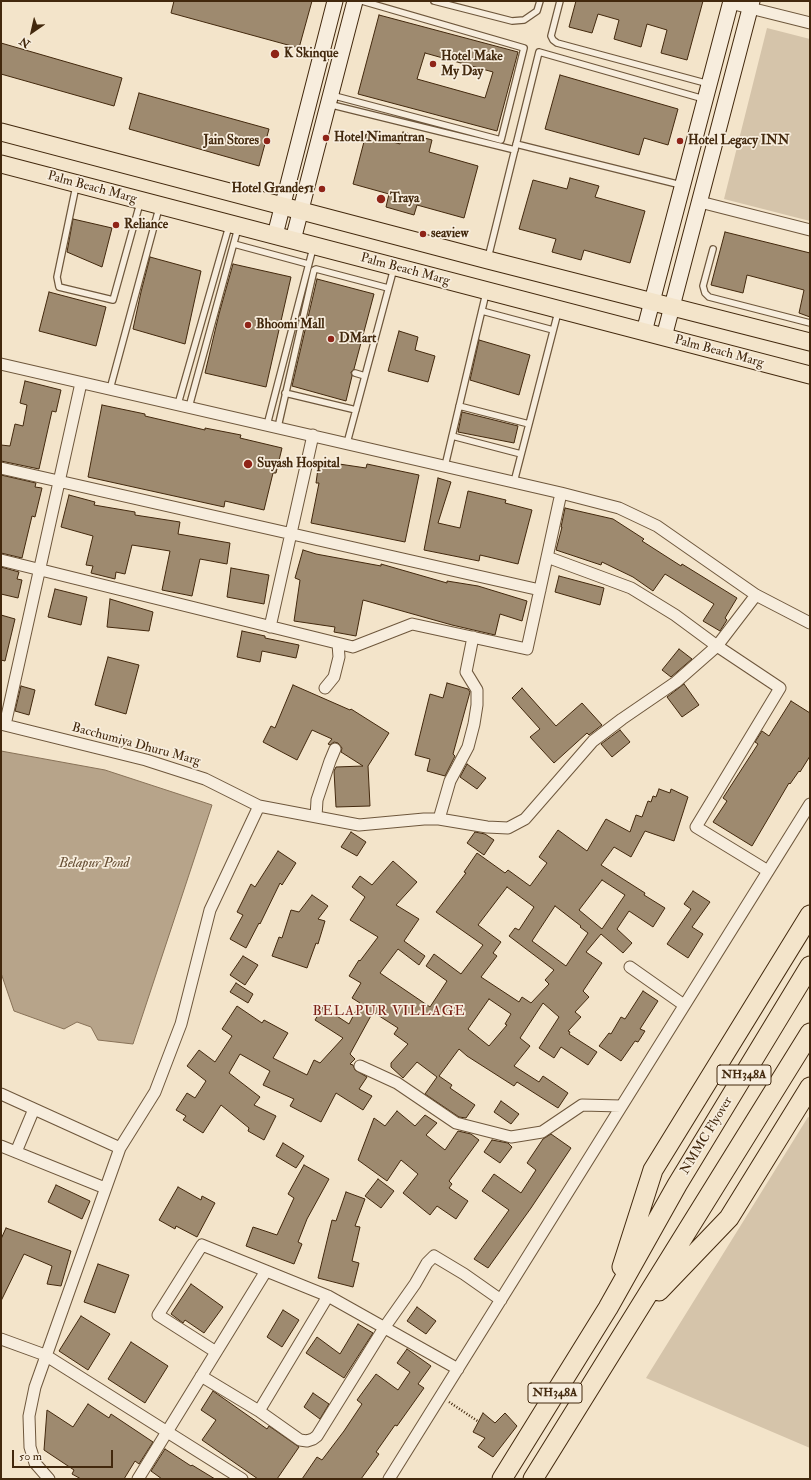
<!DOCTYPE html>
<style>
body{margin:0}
#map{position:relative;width:811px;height:1480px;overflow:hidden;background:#f3e4ca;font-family:"IM FELL Double Pica",serif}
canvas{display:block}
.frame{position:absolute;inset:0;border:2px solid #42280d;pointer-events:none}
.north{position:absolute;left:12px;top:12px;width:40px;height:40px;-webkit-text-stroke:3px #f7eddd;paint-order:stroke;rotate:214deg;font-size:11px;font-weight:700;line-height:16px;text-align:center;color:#42280d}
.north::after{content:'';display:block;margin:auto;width:14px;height:18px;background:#42280d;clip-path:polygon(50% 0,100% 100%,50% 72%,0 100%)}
.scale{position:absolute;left:12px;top:1450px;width:101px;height:18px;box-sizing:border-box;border:2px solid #42280d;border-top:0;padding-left:5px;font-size:12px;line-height:14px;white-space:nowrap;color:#42280d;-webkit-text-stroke:3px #f7eddd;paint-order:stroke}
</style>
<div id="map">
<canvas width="811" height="1480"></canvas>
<div class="frame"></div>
<div class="north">N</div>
<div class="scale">50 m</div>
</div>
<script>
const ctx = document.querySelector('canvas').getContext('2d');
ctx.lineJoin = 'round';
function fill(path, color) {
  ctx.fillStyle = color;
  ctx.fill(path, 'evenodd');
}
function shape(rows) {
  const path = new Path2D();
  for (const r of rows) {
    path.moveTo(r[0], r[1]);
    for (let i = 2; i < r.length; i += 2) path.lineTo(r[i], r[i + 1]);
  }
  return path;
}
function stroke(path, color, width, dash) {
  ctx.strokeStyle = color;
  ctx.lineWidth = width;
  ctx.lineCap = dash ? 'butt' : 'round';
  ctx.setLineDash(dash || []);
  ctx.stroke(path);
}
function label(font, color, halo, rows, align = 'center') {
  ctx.font = font + ' "IM FELL Double Pica",serif';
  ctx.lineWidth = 3.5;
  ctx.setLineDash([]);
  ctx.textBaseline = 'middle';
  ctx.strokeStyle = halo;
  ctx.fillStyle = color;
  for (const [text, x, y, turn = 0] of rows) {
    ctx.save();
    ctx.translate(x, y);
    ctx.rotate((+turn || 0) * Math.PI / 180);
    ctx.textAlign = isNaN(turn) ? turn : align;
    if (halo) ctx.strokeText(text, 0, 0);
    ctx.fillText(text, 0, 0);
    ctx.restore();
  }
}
const green = shape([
 [767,28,810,39,810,221,724,199],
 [808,1117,810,1118,810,1448,646,1378]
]);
const water = shape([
 [1,751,105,770,212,805,133,1044,98,1040,91,1027,77,1022,64,1029,14,1011,1,973,1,751]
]);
const building = shape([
 [174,1,312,1,299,48,171,13,174,1],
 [576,1,703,1,687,60,661,53,667,30,647,24,641,47,614,39,619,20,598,14,592,33,569,27,576,1],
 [379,15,518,52,497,131,358,94,379,15],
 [425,53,493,72,485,98,417,79,425,53],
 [1,43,122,78,114,106,1,74,1,43],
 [560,75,678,109,668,145,644,138,639,155,545,129,560,75],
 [139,93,269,129,259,166,129,129,139,93],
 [403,132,432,140,429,152,478,166,464,218,417,205,414,215,386,207,389,194,353,184,366,134,400,144,403,132],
 [570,178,599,186,595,197,645,211,630,263,584,250,581,260,552,252,556,239,519,229,533,180,567,189,570,178],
 [73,219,112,228,102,267,67,252,73,219],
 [725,232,810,253,810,317,799,313,804,290,747,275,743,293,711,285,725,232],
 [150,257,201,271,185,344,133,329,141,292,150,257],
 [233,264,291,277,266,387,205,373,219,314,233,264],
 [317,279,374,294,354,369,351,372,352,376,346,401,292,386,317,279],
 [49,292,106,307,96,346,39,331,49,292],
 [399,331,418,337,415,350,435,356,428,382,388,371,399,331],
 [479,340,530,355,519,395,470,380,479,340],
 [25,381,61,390,56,412,52,411,39,469,1,461,1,445,10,446,15,424,23,426,27,405,20,403,25,381],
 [102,405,145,414,145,416,205,430,205,428,241,435,240,438,282,448,276,473,273,473,264,510,225,501,224,507,88,477,102,405],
 [462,412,518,426,514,443,458,432,462,412],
 [319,461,366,468,367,464,419,475,405,542,311,523,319,483,316,483,319,461],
 [1,475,36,483,35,487,42,488,35,517,32,516,22,558,1,553,1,475],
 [438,478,451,482,438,523,460,528,468,491,506,500,505,503,532,510,518,564,480,555,479,561,424,550,438,478],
 [69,495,95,502,94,505,135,512,135,515,180,522,178,534,230,543,227,564,200,559,192,596,162,590,170,551,132,545,125,574,116,572,115,579,91,573,93,566,86,565,93,536,61,527,69,495],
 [565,508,613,519,644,539,642,541,681,566,682,564,737,598,725,618,727,620,720,631,703,621,714,604,665,574,653,591,633,577,602,562,601,565,556,550,562,527,561,527,565,508],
 [303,550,316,554,381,566,381,564,447,583,447,581,478,586,527,601,522,621,500,614,495,635,452,625,363,600,356,636,334,632,335,627,294,621,300,580,295,578,303,550],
 [1,567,19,572,17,579,22,580,18,598,1,594,1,567],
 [231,568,269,575,264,604,227,597,231,568],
 [559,576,604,588,600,605,555,592,559,576],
 [55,589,87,597,81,625,48,617,55,589],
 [110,599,153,612,149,631,107,627,110,599],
 [1,615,15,619,5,661,1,660,1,615],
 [242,631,265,636,265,638,299,645,296,658,262,651,260,662,237,657,242,631],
 [679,649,692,659,671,677,662,670,679,649],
 [108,657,139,665,126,714,95,705,108,657],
 [447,683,468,689,470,692,453,754,455,756,445,776,427,771,430,759,415,755,430,694,443,698,447,683],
 [684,684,699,705,682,717,667,697,684,684],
 [293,685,350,710,351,709,389,733,368,766,370,806,336,807,334,771,336,767,363,766,341,752,342,748,338,743,334,742,330,745,328,744,332,739,312,730,297,760,263,742,271,726,275,728,293,685],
 [21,686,35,690,29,715,15,711,21,686],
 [522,688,556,726,582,703,602,725,589,735,587,733,554,763,530,737,540,729,512,698,522,688],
 [791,701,810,713,810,756,800,772,799,771,790,784,789,783,752,846,713,822,727,801,723,798,758,744,755,742,762,731,769,736,791,701],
 [620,730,630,742,612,757,601,744,620,730],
 [467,764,486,778,477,789,460,777,467,764],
 [659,789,670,793,671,789,688,797,674,841,645,831,631,857,614,847,601,865,645,893,644,895,665,908,653,927,629,911,617,929,632,943,623,953,601,934,586,952,602,963,583,991,589,997,575,1012,581,1017,568,1031,570,1032,569,1034,597,1052,588,1065,561,1047,554,1058,539,1048,559,1017,543,1003,520,1038,530,1046,514,1066,539,1082,543,1076,568,1093,558,1108,517,1082,514,1086,467,1056,459,1049,439,1076,452,1085,450,1088,475,1105,466,1118,459,1117,425,1094,437,1077,417,1062,403,1078,391,1067,391,1063,408,1044,394,1034,398,1028,373,1012,350,1054,355,1059,350,1064,353,1065,355,1070,367,1077,359,1089,372,1096,363,1110,336,1093,321,1122,290,1106,294,1099,263,1085,270,1071,240,1054,229,1073,260,1097,254,1105,276,1116,264,1140,248,1131,249,1128,221,1105,203,1133,183,1120,186,1116,176,1110,187,1093,195,1098,206,1081,187,1066,199,1050,215,1062,232,1036,222,1029,237,1006,262,1023,264,1020,288,1033,273,1058,307,1075,314,1060,320,1063,343,1038,315,1020,323,1007,349,1024,360,1003,352,998,361,983,349,976,359,960,360,961,378,937,350,920,365,897,352,887,360,876,372,885,393,861,417,882,396,905,419,919,404,941,425,956,419,965,398,949,380,973,430,1007,447,981,426,966,434,954,461,974,483,945,436,912,466,873,464,872,477,853,505,873,508,870,530,886,547,863,539,857,558,830,587,851,606,819,630,832,636,815,642,817,648,801,651,802,653,796,656,797,659,789],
 [602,880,625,895,602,929,579,910,602,880],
 [507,887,534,907,519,930,515,928,509,936,554,970,545,980,549,984,531,1003,522,997,519,1002,481,977,497,956,493,953,501,942,478,925,507,887],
 [555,906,581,926,580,927,588,933,566,966,532,941,555,906],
 [489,999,511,1014,505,1024,507,1025,489,1046,468,1029,489,999],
 [351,832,366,842,357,856,341,847,351,832],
 [475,832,485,834,494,840,484,855,467,843,475,832],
 [278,851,296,863,282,885,280,883,260,924,259,923,246,948,230,939,243,915,237,912,251,884,255,887,278,851],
 [693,891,710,902,692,927,703,934,688,958,667,944,691,909,684,904,693,891],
 [312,895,328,906,318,919,325,921,318,944,316,943,307,968,272,956,279,937,282,938,291,910,299,912,312,895],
 [243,956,258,965,245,985,230,975,243,956],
 [236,983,253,994,248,1003,230,992,236,983],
 [643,991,658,1001,640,1029,645,1031,638,1042,635,1041,621,1061,599,1046,609,1033,611,1034,621,1017,625,1019,643,991],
 [501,1101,519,1114,511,1124,494,1112,501,1101],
 [397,1111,415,1126,425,1115,437,1123,426,1135,445,1150,458,1131,471,1134,479,1140,449,1181,452,1184,449,1188,468,1201,456,1219,437,1206,430,1215,403,1193,418,1174,401,1160,387,1181,358,1160,374,1118,385,1126,397,1111],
 [551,1134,571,1148,531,1208,488,1268,474,1259,509,1210,482,1191,494,1174,521,1193,536,1170,527,1163,543,1139,551,1134],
 [492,1140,508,1143,512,1147,500,1163,484,1152,492,1140],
 [283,1143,304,1156,296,1168,276,1156,283,1143],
 [304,1165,329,1179,307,1219,298,1242,302,1244,294,1264,246,1246,253,1227,277,1235,294,1198,288,1194,304,1165],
 [378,1179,394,1191,381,1208,365,1196,378,1179],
 [56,1185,90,1201,82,1219,48,1202,56,1185],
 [178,1187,201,1200,202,1196,215,1203,197,1237,176,1226,175,1229,159,1220,178,1187],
 [346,1192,365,1199,355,1226,360,1227,352,1261,359,1263,353,1287,318,1278,332,1220,336,1221,346,1192],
 [6,1228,71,1251,61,1286,47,1284,52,1266,24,1254,1,1301,1,1239,6,1228],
 [98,1264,129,1275,115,1313,84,1302,98,1264],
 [191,1284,223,1307,204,1333,185,1320,183,1323,171,1314,191,1284],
 [417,1307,436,1321,426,1334,407,1321,417,1307],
 [283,1310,299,1320,282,1347,267,1337,283,1310],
 [81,1316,110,1334,88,1370,59,1351,81,1316],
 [358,1324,373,1333,344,1378,306,1353,317,1337,340,1354,358,1324],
 [131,1342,168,1366,145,1403,108,1379,131,1342],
 [407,1349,431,1366,418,1384,424,1388,397,1426,395,1425,376,1452,379,1454,361,1479,302,1479,317,1457,322,1460,344,1431,362,1404,357,1400,376,1374,398,1390,410,1372,397,1363,407,1349],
 [213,1391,267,1429,269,1426,299,1447,277,1479,258,1479,202,1440,216,1420,201,1410,213,1391],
 [313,1393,329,1404,320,1419,304,1407,313,1393],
 [88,1404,109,1418,111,1414,153,1442,139,1464,135,1461,124,1479,81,1479,72,1474,74,1470,44,1450,47,1410,73,1427,88,1404],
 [483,1413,495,1423,505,1413,517,1426,493,1457,478,1447,485,1438,473,1432,483,1413],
 [165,1449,191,1466,192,1465,215,1479,162,1479,151,1471,165,1449]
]);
const path = shape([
 [449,1402,479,1422]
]);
const lane = shape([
 [434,1,512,21,524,20,537,11,540,1],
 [560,1,551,36,553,40,557,43,709,84],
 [331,95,501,140,524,48,362,1],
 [328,104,515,150],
 [516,144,681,185],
 [76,186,57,277,59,287,113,300,140,203],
 [234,244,308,264],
 [713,249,703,286,705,293,709,297,810,323],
 [488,258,539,52,704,99],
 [482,311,553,330],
 [355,373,365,376],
 [110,389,159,208],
 [285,393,356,410],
 [178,404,229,226],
 [459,406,529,424],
 [189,407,238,228],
 [267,425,313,248],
 [278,427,314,270,316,269,388,288],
 [452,436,521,454],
 [347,443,394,268],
 [445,466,486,293],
 [514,482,558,312]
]);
const street = shape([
 [730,3,810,23],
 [700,202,810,230],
 [1,364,561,493,619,508,657,526,756,595,810,623],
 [1,468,540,590],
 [547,557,631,588,675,615,717,646,780,688,696,827,768,871],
 [1,560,353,647,412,624,527,649,561,493],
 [270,627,313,435],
 [325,688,334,677,339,657,338,644],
 [1,724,146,760,205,779,259,806,359,825,424,819,439,819,487,827,508,828,525,819,593,741,622,719,676,682,717,646,756,595],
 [5,725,81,383],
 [316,817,317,800,330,761,335,749],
 [439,819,450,781,468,747,474,724,477,705,477,690,466,672,473,637],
 [630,967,684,1005],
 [360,1066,397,1083,456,1123,511,1137,542,1132,582,1105,621,1106],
 [1,1094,120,1148],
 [1,1146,105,1188],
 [16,1152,34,1109],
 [1,1339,45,1355,242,1479],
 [216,1352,158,1315,202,1245,328,1296,458,1369],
 [201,1376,259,1411,300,1440,307,1441,313,1439,317,1436,384,1328,415,1284,427,1263,434,1256,464,1274,501,1300],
 [259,1411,328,1296],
 [49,1479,35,1463,30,1447,29,1416,35,1387,120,1148,155,1092,181,1024,210,910,259,806],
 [138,1479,266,1271],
 [389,1479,810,804]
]);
const secondary = shape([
 [275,235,335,1],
 [293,240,355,1],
 [644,332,731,1],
 [664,337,752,1]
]);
const primary = shape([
 [1,132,488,260,810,342],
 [1,164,810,375]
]);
const highway = shape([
 [622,1267,653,1170,810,915],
 [659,1291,729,1218,810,1087],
 [502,1479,608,1308,677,1185,810,966],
 [533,1479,810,1033]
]);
const markers = [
 [275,54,5,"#8f2418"],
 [433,64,4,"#8f2418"],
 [326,138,4,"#8f2418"],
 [267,141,4,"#8f2418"],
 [680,141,4,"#8f2418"],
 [322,189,4,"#8f2418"],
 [381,199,5,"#8f2418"],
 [116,225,4,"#8f2418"],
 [423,234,4,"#8f2418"],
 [248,325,4,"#8f2418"],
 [331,339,4,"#8f2418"],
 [248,464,5,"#8f2418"]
];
const shields = [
 [744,1075,54],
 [555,1393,54]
];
const shieldNames = [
 ["NH348A",744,1075],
 ["NH348A",555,1393]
];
const poiNames = [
 ["K Skinque",284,54],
 ["Hotel Make",441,57],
 ["My Day",441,72],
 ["Hotel Nimantran",334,138],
 ["Jain Stores",259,141,"right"],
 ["Hotel Legacy INN",688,141],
 ["Hotel Grande51",314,189,"right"],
 ["Traya",390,199],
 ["Reliance",124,225],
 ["seaview",431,234],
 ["Bhoomi Mall",256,325],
 ["DMart",339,339],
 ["Suyash Hospital",257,464]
];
const streetNames = [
 ["Palm Beach Marg",92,188,15],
 ["Palm Beach Marg",405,270,15],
 ["Palm Beach Marg",719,352,15],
 ["Bacchumiya Dhuru Marg",136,745,15],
 ["NMMC Flyover",707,1136,-59]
];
const waterNames = [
 ["Belapur Pond",94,864]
];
const neighbourhoodNames = [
 ["BELAPUR VILLAGE",389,1012]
];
fill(green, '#d5c4aa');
fill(water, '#b7a48a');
stroke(water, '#887258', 1);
fill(building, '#9e8a6f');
stroke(building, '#42280d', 1);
stroke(lane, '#6e573c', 8);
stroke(street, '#6e573c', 13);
stroke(secondary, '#42280d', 17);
stroke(primary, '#42280d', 19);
stroke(highway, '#42280d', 21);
stroke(path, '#42280d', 2.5, [1, 2]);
stroke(lane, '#f7eddd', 5.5);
stroke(street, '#f7eddd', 11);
stroke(secondary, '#f7eddd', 15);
stroke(primary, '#f3e4ca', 17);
stroke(highway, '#f3e4ca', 19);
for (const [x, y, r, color] of markers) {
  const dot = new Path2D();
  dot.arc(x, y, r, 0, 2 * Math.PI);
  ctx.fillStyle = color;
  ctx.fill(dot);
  stroke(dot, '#f7eddd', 1.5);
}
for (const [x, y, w] of shields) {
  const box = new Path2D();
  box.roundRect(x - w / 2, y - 10, w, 20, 3);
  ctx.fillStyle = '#f7eddd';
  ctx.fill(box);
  stroke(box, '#42280d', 1);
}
label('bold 12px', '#42280d', null, shieldNames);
label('bold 13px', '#42280d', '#f7eddd', poiNames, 'left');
label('13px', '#42280d', '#f7eddd', streetNames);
label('italic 14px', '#654d32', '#f7eddd', waterNames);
ctx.letterSpacing = '1px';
label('14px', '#7a1f14', '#f7eddd', neighbourhoodNames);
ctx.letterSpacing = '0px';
</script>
